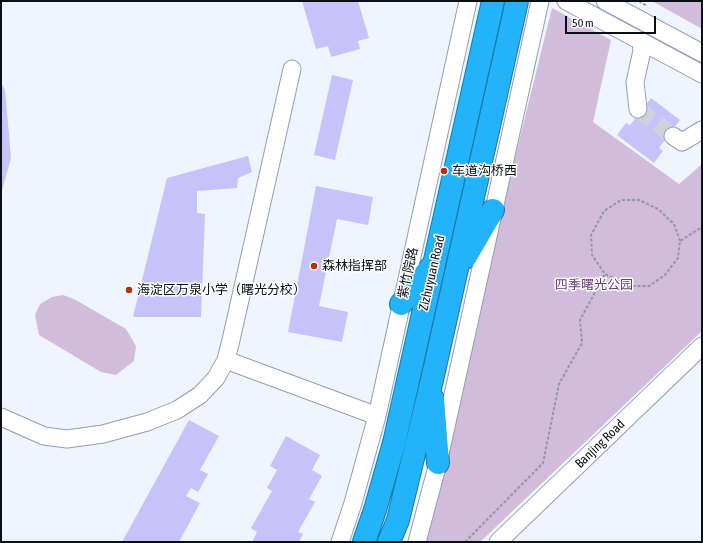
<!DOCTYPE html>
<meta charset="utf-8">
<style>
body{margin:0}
#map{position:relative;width:703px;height:543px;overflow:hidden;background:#eff5ff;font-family:"Asap Condensed",sans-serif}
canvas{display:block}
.frame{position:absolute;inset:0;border:2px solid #0a0e16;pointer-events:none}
.scale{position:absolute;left:565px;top:16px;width:91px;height:18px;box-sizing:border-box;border:2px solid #0a0e16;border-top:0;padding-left:5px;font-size:12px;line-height:14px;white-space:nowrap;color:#0a0e16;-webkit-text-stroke:3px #fff;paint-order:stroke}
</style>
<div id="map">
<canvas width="703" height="543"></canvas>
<div class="frame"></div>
<div class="scale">50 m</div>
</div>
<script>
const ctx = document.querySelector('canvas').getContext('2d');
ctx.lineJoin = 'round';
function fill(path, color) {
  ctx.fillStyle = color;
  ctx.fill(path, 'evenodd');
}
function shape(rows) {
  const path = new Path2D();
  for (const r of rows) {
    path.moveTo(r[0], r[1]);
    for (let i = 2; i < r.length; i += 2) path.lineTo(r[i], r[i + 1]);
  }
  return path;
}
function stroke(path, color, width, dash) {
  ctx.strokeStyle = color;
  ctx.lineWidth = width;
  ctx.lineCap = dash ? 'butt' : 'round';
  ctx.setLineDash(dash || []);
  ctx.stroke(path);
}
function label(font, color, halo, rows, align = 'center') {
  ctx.font = font + ' "Asap Condensed","Noto Sans SC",sans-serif';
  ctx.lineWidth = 3;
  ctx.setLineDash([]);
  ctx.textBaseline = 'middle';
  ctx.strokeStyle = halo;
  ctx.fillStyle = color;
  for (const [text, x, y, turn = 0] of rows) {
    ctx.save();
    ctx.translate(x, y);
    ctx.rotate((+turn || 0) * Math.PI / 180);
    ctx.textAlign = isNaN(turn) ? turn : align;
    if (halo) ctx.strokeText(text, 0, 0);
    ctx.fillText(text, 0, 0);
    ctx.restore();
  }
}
const green = shape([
 [652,1,702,1,702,29],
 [552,8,611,40,593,122,679,184,702,164,702,331,480,542,420,542],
 [63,295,74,299,126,329,136,346,134,361,116,375,101,372,39,335,35,315,40,304,52,297]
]);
const building = shape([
 [302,1,358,1,369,38,358,41,360,49,331,57,328,46,316,49],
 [332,75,353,80,335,160,314,155],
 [1,83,5,90,11,158,1,194],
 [651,98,680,120,659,148,663,151,654,163,617,135,626,123,630,125],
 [248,156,252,172,238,178,237,188,197,191,197,213,205,214,201,317,133,317,167,178],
 [316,186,373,197,368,225,337,219,319,306,348,312,342,342,288,332],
 [189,420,219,436,200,470,208,474,198,492,191,488,186,496,200,503,179,542,122,542],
 [286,436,320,455,312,470,322,476,309,499,315,502,298,532,303,534,299,542,252,542,257,532,251,528,272,491,267,488,277,470,270,466]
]);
const minorTunnel = shape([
 [638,109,673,136]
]);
const path = shape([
 [639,1,647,6],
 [680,241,674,224,658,209,639,200,621,200,604,211,591,235,592,255,605,274,629,286,649,286,665,275,678,258,680,241,702,227],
 [465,542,543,463,559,384,582,343,580,320,605,274]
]);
const minor = shape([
 [566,1,702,74],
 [605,1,702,53],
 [638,109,635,82,642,51,641,42],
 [673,136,682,142,702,130],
 [226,360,377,416],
 [1,417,44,436,67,439,103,434,147,422,177,410,200,395,216,378,226,360,231,340,292,69],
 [340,542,353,503,377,416,468,1],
 [417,542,438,463,540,1],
 [498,542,702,346]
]);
const highway = shape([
 [465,258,493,210],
 [401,304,431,267],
 [433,399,438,463],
 [364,542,375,510,394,443,493,1],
 [389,542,398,520,432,380,517,1]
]);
const markers = [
 [444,171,4,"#b93004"],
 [314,266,4,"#b93004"],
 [129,290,4,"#b93004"]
];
const poiNames = [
 ["车道沟桥西",452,171],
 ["森林指挥部",322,266],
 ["海淀区万泉小学（曙光分校）",137,290]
];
const streetNames = [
 ["紫竹院路",408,273,-78],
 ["Zizhuyuan Road",432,273,-77],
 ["Banjing Road",600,444,-44]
];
const parkNames = [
 ["四季曙光公园",594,285]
];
fill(green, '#d2bcdb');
fill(building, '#c8c2fb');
stroke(minorTunnel, '#cdd2dc', 17, [17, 8]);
stroke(minor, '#919eb5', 19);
stroke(highway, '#1a79a9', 24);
stroke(path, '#9297a0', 2, [3, 2]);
stroke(minor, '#fff', 17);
stroke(highway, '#22b3f8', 22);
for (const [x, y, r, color] of markers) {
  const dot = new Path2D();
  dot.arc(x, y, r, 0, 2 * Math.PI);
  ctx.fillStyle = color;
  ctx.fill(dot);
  stroke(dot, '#fff', 1.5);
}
label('13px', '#0a0e16', '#fff', poiNames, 'left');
label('13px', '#0a0e16', '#fff', streetNames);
label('13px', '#6b3e7c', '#fff', parkNames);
</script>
